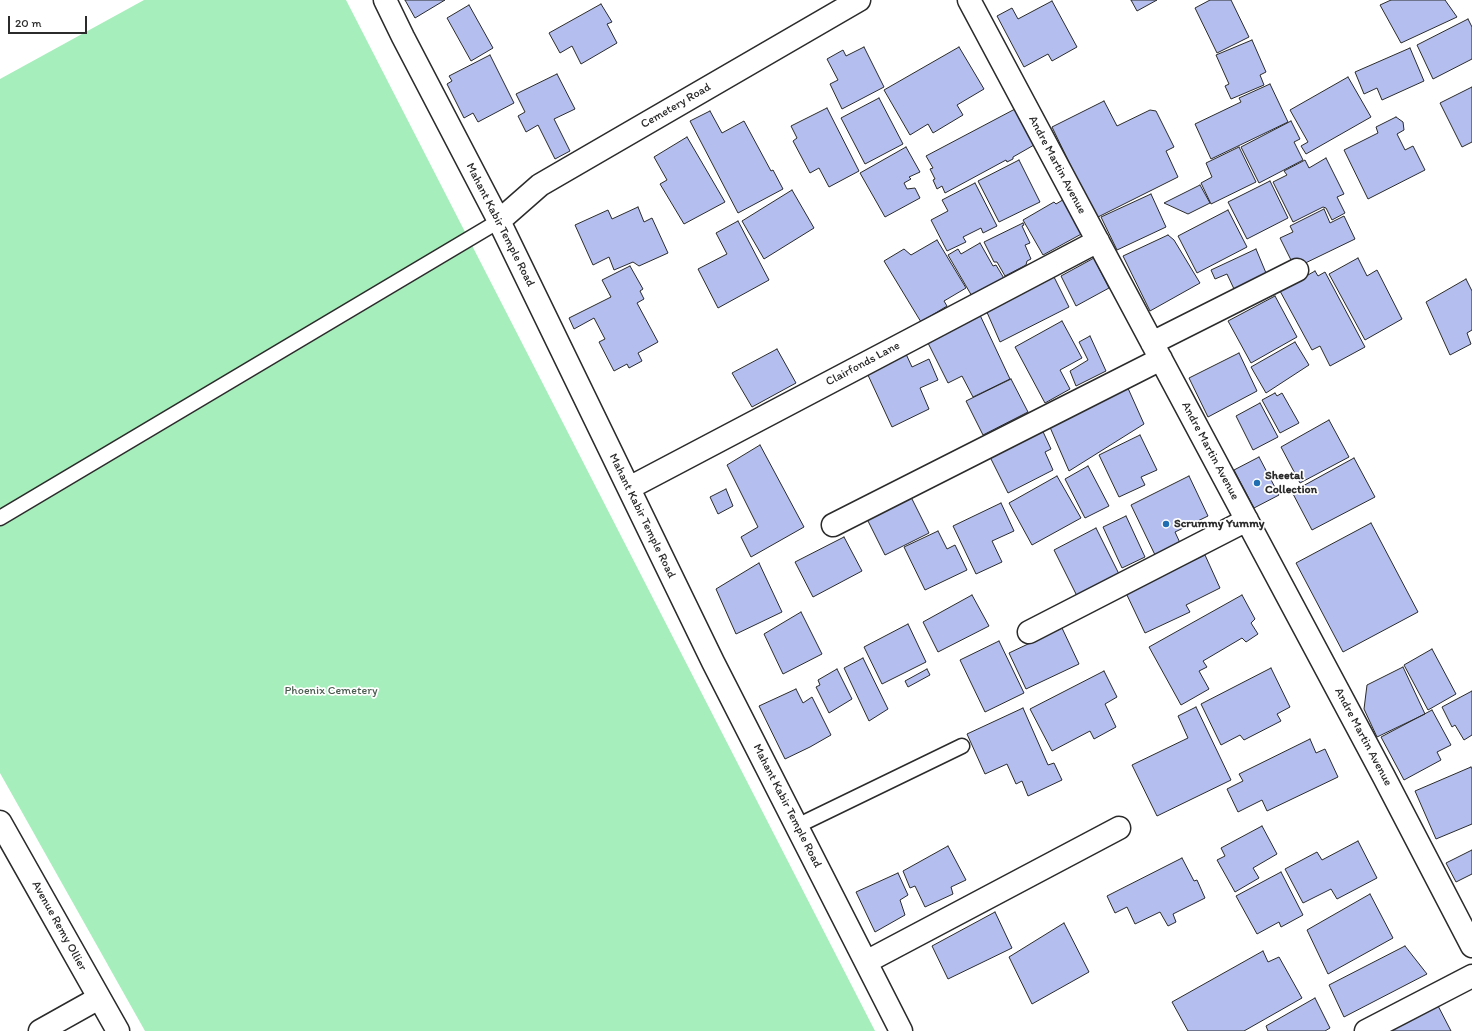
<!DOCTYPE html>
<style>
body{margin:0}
#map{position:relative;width:1472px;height:1031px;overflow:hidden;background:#fff;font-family:Itim,sans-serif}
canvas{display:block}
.scale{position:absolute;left:8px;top:16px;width:79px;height:18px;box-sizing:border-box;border:2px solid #2b2b2b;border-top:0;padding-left:5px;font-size:12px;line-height:14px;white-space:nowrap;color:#2b2b2b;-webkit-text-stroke:3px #fff;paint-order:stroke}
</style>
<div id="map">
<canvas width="1472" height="1031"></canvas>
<div class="scale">20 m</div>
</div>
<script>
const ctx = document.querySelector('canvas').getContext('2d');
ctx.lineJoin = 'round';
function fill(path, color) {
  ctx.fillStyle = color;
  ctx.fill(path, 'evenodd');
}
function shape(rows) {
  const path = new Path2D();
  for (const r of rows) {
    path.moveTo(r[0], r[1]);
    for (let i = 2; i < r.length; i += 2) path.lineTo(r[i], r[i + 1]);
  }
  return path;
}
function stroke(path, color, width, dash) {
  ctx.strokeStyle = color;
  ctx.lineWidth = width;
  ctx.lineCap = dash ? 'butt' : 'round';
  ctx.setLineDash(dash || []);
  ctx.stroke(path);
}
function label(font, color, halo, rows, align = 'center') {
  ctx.font = font + ' Itim,sans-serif';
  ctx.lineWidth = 3.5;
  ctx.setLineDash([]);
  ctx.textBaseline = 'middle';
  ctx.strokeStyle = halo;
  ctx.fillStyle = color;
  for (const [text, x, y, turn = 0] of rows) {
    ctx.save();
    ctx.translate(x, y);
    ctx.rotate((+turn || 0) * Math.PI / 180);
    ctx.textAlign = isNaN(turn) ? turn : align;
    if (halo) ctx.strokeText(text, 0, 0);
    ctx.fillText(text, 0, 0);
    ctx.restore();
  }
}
const green = shape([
 [144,0,346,0,875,1031,145,1031,0,773,0,79]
]);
const building = shape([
 [405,0,445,0,415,18,405,0],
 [1131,0,1157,0,1137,11,1131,0],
 [1210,0,1231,0,1249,37,1217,53,1195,8,1210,0],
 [1391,0,1445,0,1457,17,1401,43,1380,5,1391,0],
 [1052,1,1077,47,1052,61,1048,54,1024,67,997,16,1012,8,1018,19,1052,1],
 [601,4,612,22,607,24,617,43,581,64,572,46,560,53,549,33,601,4],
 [469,5,493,48,471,61,447,18,469,5],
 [1468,19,1472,27,1472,59,1433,79,1417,45,1468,19],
 [1252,40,1266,72,1260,75,1264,85,1231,99,1225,86,1229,84,1216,55,1252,40],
 [864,47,884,87,842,109,830,84,838,80,827,59,843,50,846,56,864,47],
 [959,47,984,89,957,105,963,115,933,133,928,124,910,135,884,90,959,47],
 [1410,48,1424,81,1382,100,1377,88,1364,94,1355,72,1410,48],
 [490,55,514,103,478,122,473,113,464,118,447,84,452,81,449,76,490,55],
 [557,74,575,109,554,119,570,151,555,159,538,125,526,132,518,116,525,112,516,94,557,74],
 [1348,77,1371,117,1306,154,1301,146,1308,142,1290,110,1348,77],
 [1270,84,1288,122,1211,159,1195,124,1241,102,1239,98,1270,84],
 [1472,87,1472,142,1462,147,1440,103,1472,87],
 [879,98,903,144,865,164,841,118,879,98],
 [1104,101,1117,126,1150,110,1156,111,1174,147,1166,151,1178,177,1096,218,1052,127,1104,101],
 [827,108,859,171,829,187,819,168,810,173,793,141,797,138,791,126,827,108],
 [1015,109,1034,145,1013,157,1013,159,1007,162,1006,160,945,193,942,186,937,189,933,180,935,179,930,169,933,168,926,156,1015,109],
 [710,111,722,133,744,121,771,171,773,170,783,189,738,213,690,121,710,111],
 [1396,117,1403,122,1404,130,1397,134,1405,150,1413,146,1425,170,1368,199,1344,150,1378,133,1376,127,1396,117],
 [1291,121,1300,139,1294,142,1303,160,1259,183,1241,147,1291,121],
 [687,137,725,202,684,224,660,184,667,180,654,157,687,137],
 [906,147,920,172,909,177,911,179,904,183,907,189,915,188,920,198,885,217,860,173,906,147],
 [1239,147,1256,182,1211,204,1201,183,1212,177,1206,163,1239,147],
 [1326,158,1344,194,1337,197,1345,213,1332,220,1326,208,1323,207,1293,222,1273,182,1287,175,1284,171,1305,160,1309,168,1326,158],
 [1019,160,1040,202,999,222,978,181,1019,160],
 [1270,181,1288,218,1247,239,1228,202,1270,181],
 [975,183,997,226,983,233,981,228,963,237,966,242,947,251,931,220,948,211,942,200,975,183],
 [1200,185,1210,203,1188,214,1164,203,1200,185],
 [792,190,814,228,764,259,742,221,792,190],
 [1151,194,1166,227,1117,250,1101,217,1151,194],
 [1066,198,1085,232,1043,255,1023,220,1054,202,1056,204,1066,198],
 [638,207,644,222,652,218,668,253,639,266,633,262,614,270,609,257,593,265,575,225,608,210,612,219,638,207],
 [1324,209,1330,223,1344,216,1355,239,1295,268,1280,238,1293,232,1290,226,1324,209],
 [1228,210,1247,247,1197,273,1178,236,1228,210],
 [738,221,769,280,718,308,698,269,727,254,716,233,738,221],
 [1023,223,1024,225,1022,226,1030,243,1025,245,1031,259,1027,261,1026,265,1005,276,997,262,994,262,984,242,1023,223],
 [1168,235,1174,240,1200,283,1150,311,1123,256,1168,235],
 [937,240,966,288,944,301,947,306,921,322,884,261,904,249,911,255,937,240],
 [980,243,993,266,996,265,1005,280,973,298,948,255,958,249,961,254,980,243],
 [1256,249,1266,273,1234,289,1227,274,1215,279,1211,270,1256,249],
 [1094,258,1109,288,1076,306,1061,276,1094,258],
 [1358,258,1367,276,1377,270,1402,319,1365,340,1329,274,1358,258],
 [630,266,643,289,640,291,644,299,637,303,658,342,638,353,642,361,629,368,627,364,614,371,599,342,605,339,594,318,574,329,569,318,611,297,602,280,630,266],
 [1315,271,1318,276,1325,272,1365,347,1330,366,1320,346,1312,350,1280,291,1315,271],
 [1053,275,1069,307,1000,342,986,310,1053,275],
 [1466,279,1472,291,1472,330,1467,333,1471,344,1450,355,1426,302,1466,279],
 [1275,296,1297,337,1251,363,1228,321,1275,296],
 [979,313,1010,379,973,397,962,376,948,383,926,339,979,313],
 [1062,321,1082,358,1060,370,1070,389,1045,403,1015,347,1062,321],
 [1090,336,1106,371,1076,386,1070,371,1088,360,1079,342,1090,336],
 [1295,342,1309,365,1266,393,1251,367,1295,342],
 [777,349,796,383,752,407,732,373,777,349],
 [1239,353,1257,391,1208,417,1189,378,1239,353],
 [906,354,912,367,929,359,938,380,920,388,929,409,892,427,867,373,906,354],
 [1011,379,1028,412,983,435,966,401,1011,379],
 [1127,386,1144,424,1069,471,1049,425,1127,386],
 [1275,393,1277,396,1282,393,1299,423,1280,433,1262,400,1275,393],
 [1260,403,1278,437,1253,450,1236,416,1260,403],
 [1329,420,1349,457,1300,483,1281,447,1329,420],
 [1039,423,1051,449,1045,452,1053,470,1008,493,986,449,1039,423],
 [1140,435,1157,470,1141,477,1145,485,1119,497,1099,455,1140,435],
 [760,445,804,527,751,557,741,537,758,527,727,465,760,445],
 [1259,457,1279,495,1254,508,1234,470,1259,457],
 [1354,458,1375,497,1312,530,1292,492,1354,458],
 [1088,466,1109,506,1085,518,1065,479,1088,466],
 [1057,476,1081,518,1032,545,1009,503,1057,476],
 [1189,476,1208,516,1175,532,1181,545,1156,557,1131,505,1189,476],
 [726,489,733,506,718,514,710,497,726,489],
 [909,493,929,533,885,555,865,515,909,493],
 [1001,503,1014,531,992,541,1002,562,976,574,953,526,1001,503],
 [1126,516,1145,557,1122,568,1103,527,1126,516],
 [1371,523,1418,612,1343,652,1296,563,1371,523],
 [1096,528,1119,574,1077,596,1054,550,1096,528],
 [938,531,947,549,955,545,967,570,925,590,904,547,938,531],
 [844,537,862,571,813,597,795,562,844,537],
 [1205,555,1220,588,1186,605,1190,612,1145,633,1126,593,1205,555],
 [759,563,782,612,736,634,716,589,759,563],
 [972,595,989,626,938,652,923,622,972,595],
 [1242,595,1255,619,1251,623,1258,634,1246,642,1242,638,1203,661,1207,667,1199,671,1209,689,1181,705,1149,647,1242,595],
 [801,612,822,654,783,674,764,634,801,612],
 [908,624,926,662,882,684,864,647,908,624],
 [1062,628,1079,664,1026,689,1009,653,1062,628],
 [999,641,1024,693,985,712,960,660,999,641],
 [1432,649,1456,694,1428,710,1404,665,1432,649],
 [863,658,888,709,869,721,844,668,863,658],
 [1403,667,1425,714,1377,737,1364,709,1367,685,1403,667],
 [1271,668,1290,707,1277,714,1281,721,1244,740,1240,735,1221,745,1201,704,1271,668],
 [837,669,852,699,829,713,816,687,820,685,818,680,837,669],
 [927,669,930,675,908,687,905,681,927,669],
 [1104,671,1117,697,1105,704,1116,727,1094,739,1090,731,1052,751,1030,709,1104,671],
 [796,689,803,703,812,697,831,735,810,747,785,759,759,706,796,689],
 [1472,691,1472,735,1464,740,1455,725,1452,727,1442,707,1472,691],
 [1196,707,1231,780,1157,816,1132,765,1188,738,1178,716,1196,707],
 [1023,708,1048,765,1054,763,1062,780,1028,796,1022,781,1016,784,1007,764,985,774,967,734,1023,708],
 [1432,710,1451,745,1437,752,1441,760,1404,780,1381,737,1432,710],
 [1310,739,1316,753,1325,749,1338,777,1267,811,1262,800,1238,812,1227,789,1243,781,1239,774,1310,739],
 [1471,767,1472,769,1472,824,1436,839,1415,791,1471,767],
 [1262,826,1277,854,1253,868,1259,878,1235,892,1217,860,1225,856,1221,848,1262,826],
 [1358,841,1377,878,1337,899,1331,889,1303,903,1285,869,1317,852,1322,860,1358,841],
 [948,846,966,880,951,887,953,894,925,907,915,886,910,888,903,871,948,846],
 [1472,850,1472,874,1456,882,1446,863,1472,850],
 [1182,858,1194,881,1197,880,1205,898,1173,914,1176,922,1168,926,1160,912,1135,924,1127,907,1115,913,1107,896,1182,858],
 [1281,872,1303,915,1281,927,1279,922,1257,934,1236,896,1281,872],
 [898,873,908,895,900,900,905,915,875,932,856,892,898,873],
 [1370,894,1393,938,1328,974,1307,930,1370,894],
 [995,912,1012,948,948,979,932,946,995,912],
 [1064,923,1089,972,1032,1004,1009,957,1064,923],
 [1405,946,1427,974,1344,1017,1329,985,1405,946],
 [1263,951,1268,962,1279,957,1302,998,1244,1031,1188,1031,1172,1002,1263,951],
 [1315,998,1330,1028,1325,1031,1268,1031,1266,1026,1315,998],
 [1435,1000,1451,1031,1383,1031,1435,1000]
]);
const lane = shape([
 [0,518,499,221],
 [797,826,962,746]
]);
const street = shape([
 [385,0,403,37,499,221,713,662,901,1031],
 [969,0,1383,775,1472,946],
 [499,221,540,185,859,0],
 [1152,343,1297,270],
 [629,488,1098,241],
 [833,525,1161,359],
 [1029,632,1247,520],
 [0,822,118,1031],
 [866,962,1119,828],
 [40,1031,99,998],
 [1366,1031,1472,976]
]);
const markers = [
 [1257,483,4,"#1f6fb2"],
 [1166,524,4,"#1f6fb2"]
];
const streetNames = [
 ["Cemetery Road",676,106,-30],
 ["Andre Martin Avenue",1057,165,62],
 ["Mahant Kabir Temple Road",500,225,63],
 ["Clairfonds Lane",863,364,-28],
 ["Andre Martin Avenue",1210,451,62],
 ["Mahant Kabir Temple Road",642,516,64],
 ["Andre Martin Avenue",1363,737,62],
 ["Mahant Kabir Temple Road",787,806,63],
 ["Avenue Remy Ollier",59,926,61]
];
const poiNames = [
 ["Sheetal",1265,476],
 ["Collection",1265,490],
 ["Scrummy Yummy",1174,524]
];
const parkNames = [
 ["Phoenix Cemetery",331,691]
];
fill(green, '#a6eebb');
fill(building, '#b4bff0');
stroke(building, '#2b2b2b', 1);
stroke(lane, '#2b2b2b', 17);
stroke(street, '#2b2b2b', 25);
stroke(lane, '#fff', 14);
stroke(street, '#fff', 22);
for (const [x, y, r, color] of markers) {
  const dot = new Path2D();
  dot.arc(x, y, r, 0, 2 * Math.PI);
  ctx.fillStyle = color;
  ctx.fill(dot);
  stroke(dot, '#fff', 1.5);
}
label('12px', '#2b2b2b', '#fff', streetNames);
label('bold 12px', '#2b2b2b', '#fff', poiNames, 'left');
label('12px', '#4a5c4f', '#fff', parkNames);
</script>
